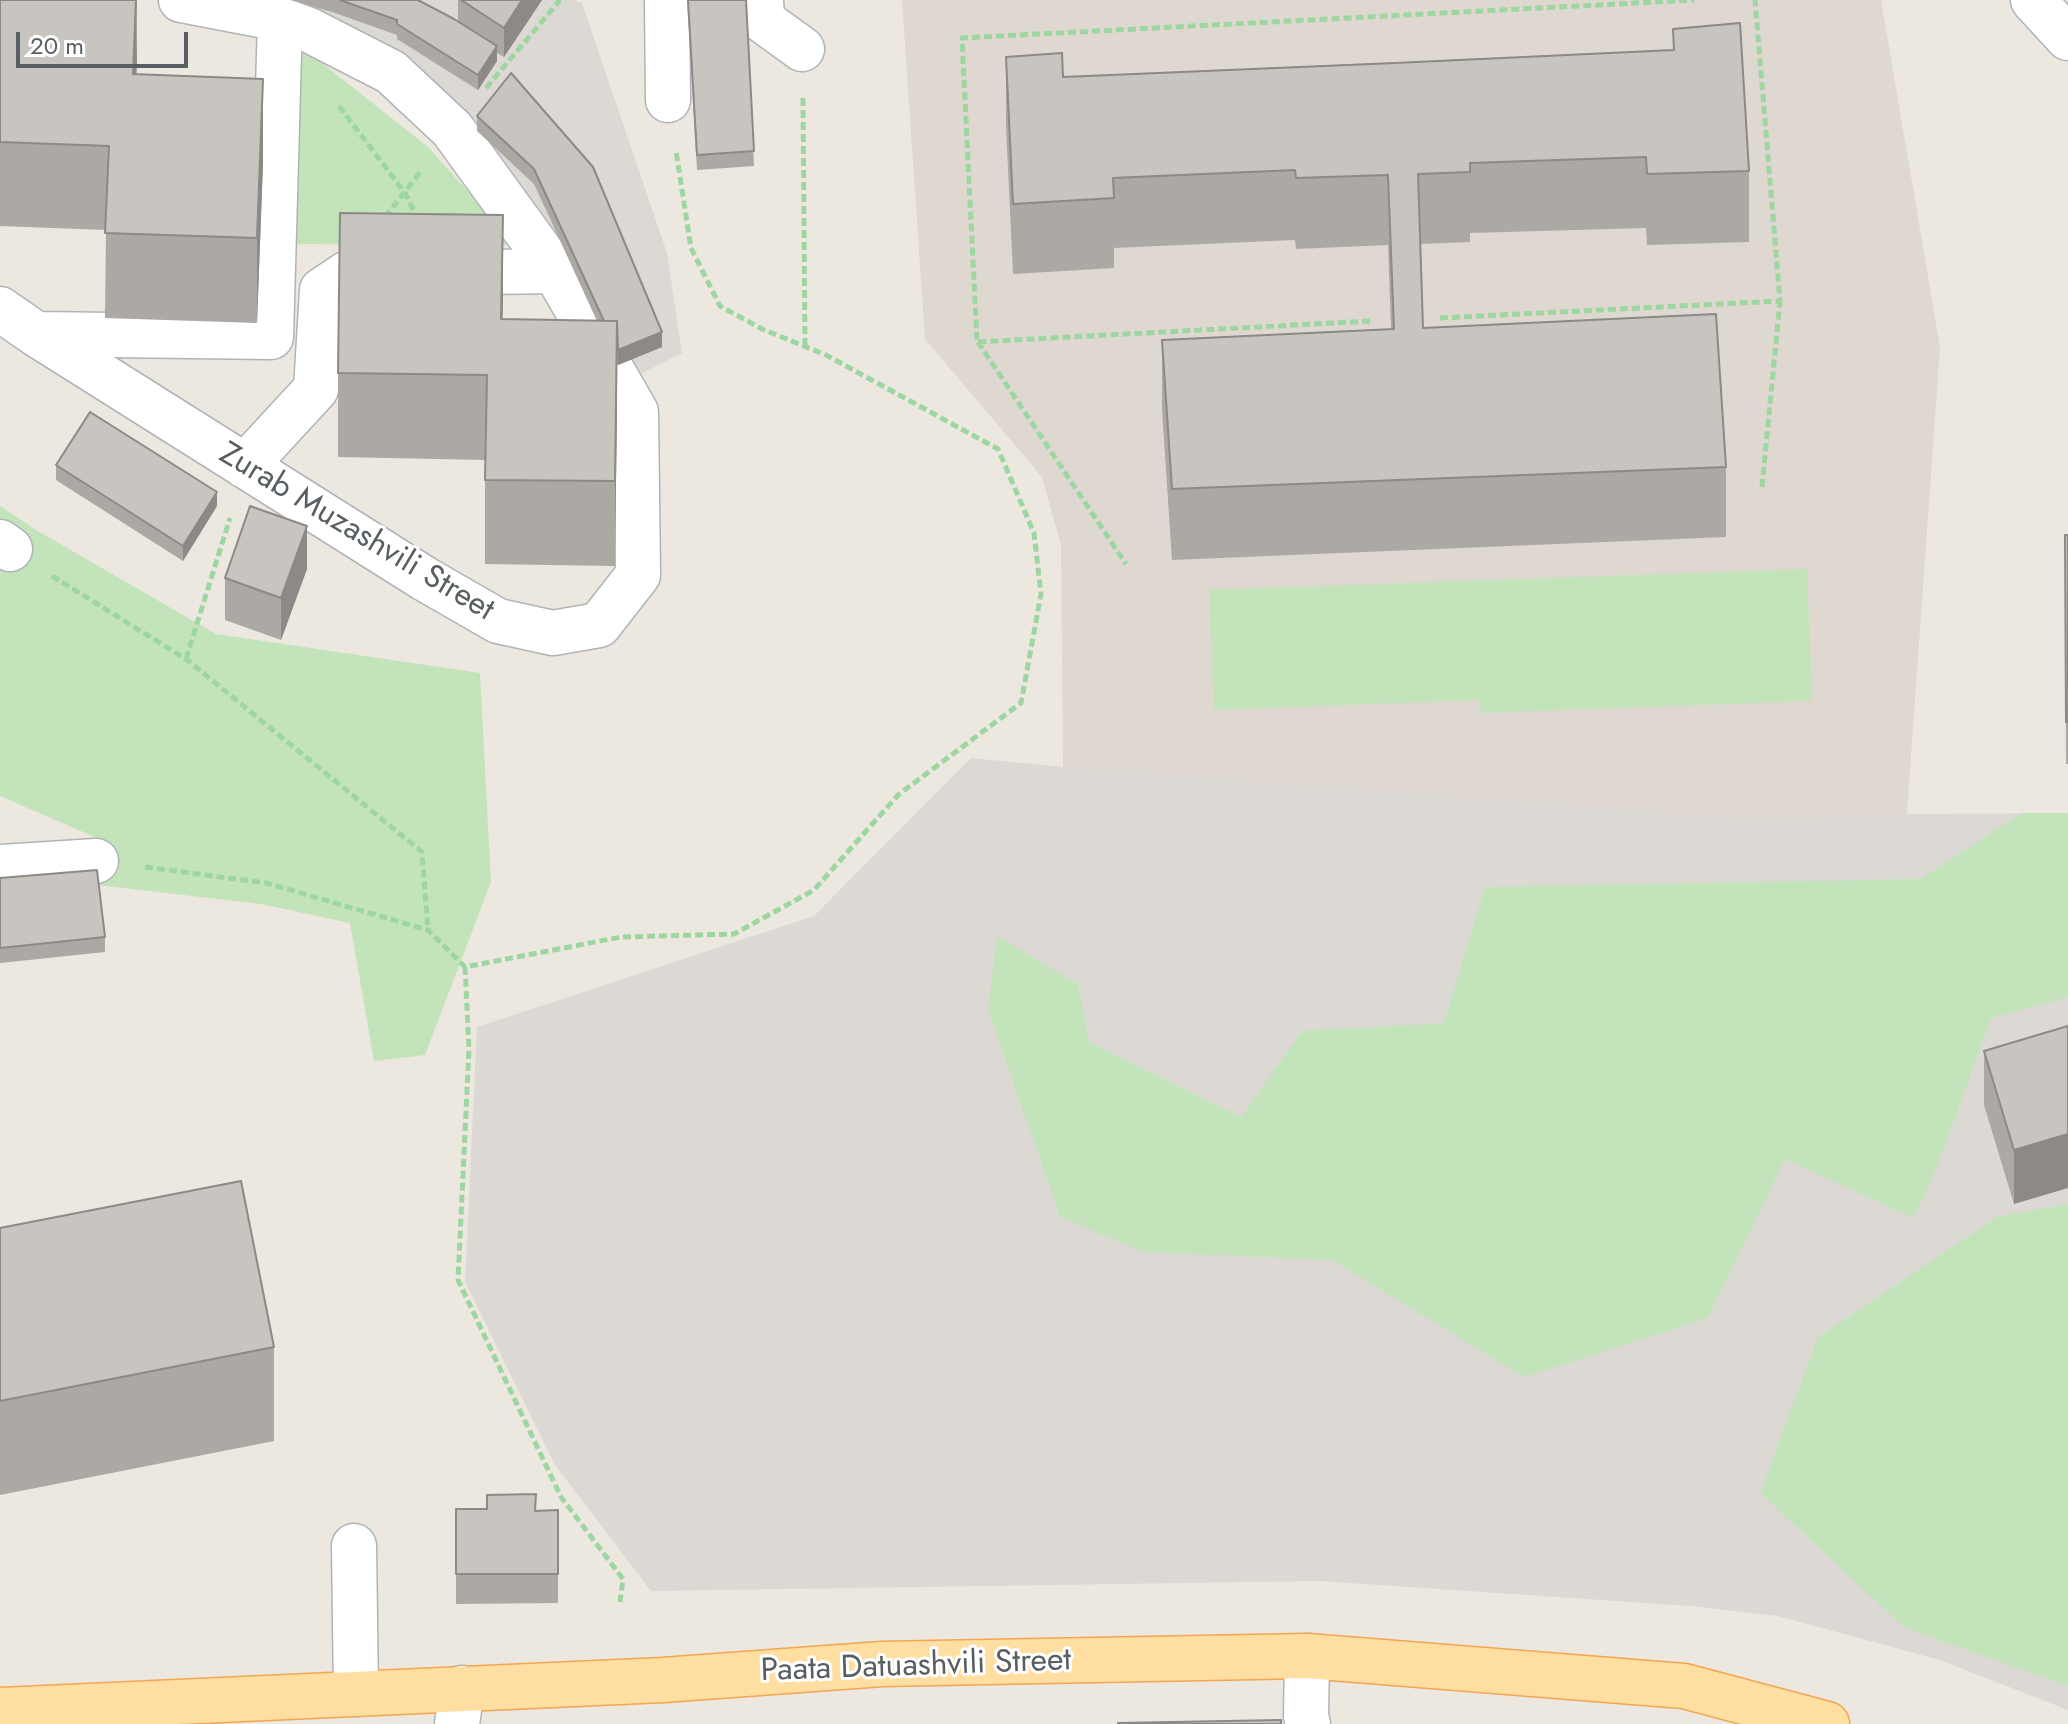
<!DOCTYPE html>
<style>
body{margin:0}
#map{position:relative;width:2068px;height:1724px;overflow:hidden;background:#ece7df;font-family:Jost,sans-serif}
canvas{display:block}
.scale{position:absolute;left:16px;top:32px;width:172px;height:36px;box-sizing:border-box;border:4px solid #585e61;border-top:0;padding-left:10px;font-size:24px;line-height:28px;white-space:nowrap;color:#585e61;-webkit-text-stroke:6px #fff;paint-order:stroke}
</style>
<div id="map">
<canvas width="2068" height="1724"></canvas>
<div class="scale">20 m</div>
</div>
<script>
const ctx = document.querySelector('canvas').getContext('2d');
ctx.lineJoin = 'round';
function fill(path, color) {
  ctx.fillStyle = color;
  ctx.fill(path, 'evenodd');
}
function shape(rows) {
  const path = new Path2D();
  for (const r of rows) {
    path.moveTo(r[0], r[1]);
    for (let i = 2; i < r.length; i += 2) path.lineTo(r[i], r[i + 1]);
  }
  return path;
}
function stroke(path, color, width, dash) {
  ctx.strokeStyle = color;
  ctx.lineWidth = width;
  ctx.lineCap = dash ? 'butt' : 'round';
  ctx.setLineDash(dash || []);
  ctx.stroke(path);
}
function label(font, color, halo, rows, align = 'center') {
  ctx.font = font + ' Jost,sans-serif';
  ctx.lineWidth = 6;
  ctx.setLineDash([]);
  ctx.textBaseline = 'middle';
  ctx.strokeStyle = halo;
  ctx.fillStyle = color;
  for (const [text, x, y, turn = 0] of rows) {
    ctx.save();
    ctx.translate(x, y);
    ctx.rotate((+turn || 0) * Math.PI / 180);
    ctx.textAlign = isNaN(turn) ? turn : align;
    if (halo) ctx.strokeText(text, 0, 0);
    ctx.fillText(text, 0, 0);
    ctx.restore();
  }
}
const industrial = shape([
 [245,0,573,0,582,3,667,253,682,353,627,381,474,134],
 [971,758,1063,767,1757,820,1907,814,2068,813,2068,1710,1940,1660,1778,1616,1691,1606,1319,1581,651,1591,555,1465,465,1282,477,1027,814,916]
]);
const education = shape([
 [902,0,1881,0,1940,347,1907,814,1757,820,1063,767,1061,545,1042,477,925,339]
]);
const green = shape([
 [289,48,317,59,428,147,516,245,286,244],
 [0,506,36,530,216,634,480,673,491,882,425,1055,374,1061,350,923,261,904,97,885,97,838,0,796],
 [1807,569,1812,701,1480,713,1480,700,1214,710,1209,590],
 [2022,813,2068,813,2068,997,1991,1018,1937,1167,1913,1218,1785,1159,1708,1318,1524,1377,1332,1260,1144,1252,1060,1217,988,1009,997,936,1078,984,1089,1042,1241,1117,1302,1031,1444,1023,1485,887,1920,879],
 [2068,1204,2068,1686,1905,1628,1760,1493,1818,1337,1997,1217]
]);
const path = shape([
 [486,88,560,0],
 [803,98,805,347],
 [339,106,405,193,418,219],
 [385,217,421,171],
 [1440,318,1780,301,1755,0],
 [1370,321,977,342,962,38,1694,0],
 [978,342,1126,564],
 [1762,487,1780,301],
 [52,576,186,659,422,852,428,930],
 [186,659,230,518],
 [145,867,266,883,428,930,465,967,621,937,734,934,814,890,898,795,1021,703,1041,594,1034,533,998,449,826,355,762,329,720,306,691,248,676,151],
 [465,967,469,1049,458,1280,561,1497,623,1579,620,1602]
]);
const minor = shape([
 [667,0,668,100],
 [761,0,762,20,802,49],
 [2033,0,2068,38],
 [0,309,36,334,425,579,498,621,553,633,599,625,638,575,636,412,555,271,452,129,391,72,309,30,280,19,181,0],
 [36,334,271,337,280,19],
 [245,466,316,389,322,290,346,274,555,271],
 [0,542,10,549],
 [0,867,96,861],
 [354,1546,356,1694],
 [1307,1656,1306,1716,1308,1724],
 [457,1724,462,1688]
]);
const major = shape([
 [0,1710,663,1680,882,1664,1307,1656,1684,1686,1827,1724]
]);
const wall = shape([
 [0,0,137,0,136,74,263,163,257,323,105,318,106,230,0,226],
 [290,0,418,0,458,21,458,0,542,0,504,57,497,53,497,61,478,90,397,39,397,35,332,12],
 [687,0,746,0,754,166,697,170],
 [1673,29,1749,171,1749,242,1647,245,1646,228,1470,233,1470,242,1420,244,1423,328,1726,467,1726,537,1172,560,1162,410,1162,340,1391,329,1388,245,1296,249,1295,240,1114,248,1114,268,1013,274,1006,127,1006,57,1063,77,1673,50],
 [511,73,662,347,618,365,617,364,615,566,485,564,485,460,338,457,338,373,503,319,597,321,534,184,477,131,477,116],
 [56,465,217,506,183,561,56,480],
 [2065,535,2068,535,2068,764,2066,764],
 [307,569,281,640,225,620,225,578],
 [0,878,105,937,105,952,0,963],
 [2068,1026,2014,1204,1984,1105,1984,1051],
 [0,1228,274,1347,274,1441,0,1495],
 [456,1509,558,1510,558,1603,456,1604]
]);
const shadedWall = shape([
 [136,0,137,61,133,159,133,74],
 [522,0,542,0,504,57,504,28],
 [497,46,497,61,478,90,478,75],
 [263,79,263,163,257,323,257,238],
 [503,215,503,299,501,404,501,319],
 [617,321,617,406,615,566,615,481],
 [662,332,662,347,618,365,618,350],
 [217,492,217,506,183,561,183,546],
 [307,526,307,569,281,640,281,598],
 [2068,1134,2068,1188,2014,1204,2014,1150]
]);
const building = shape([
 [0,0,136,0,133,74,263,79,257,238,105,233,109,146,0,142,0,0],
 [340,0,418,0,454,19,497,46,478,75,397,24,397,20,340,0],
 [461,0,522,0,504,28,461,0],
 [688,0,746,0,754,151,697,155,688,0],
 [1740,23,1749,171,1647,174,1646,157,1470,163,1470,172,1418,174,1423,328,1716,314,1726,467,1172,489,1162,340,1394,329,1388,175,1296,178,1295,170,1113,178,1114,198,1013,204,1006,57,1062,53,1063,77,1395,63,1674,50,1673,29,1740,23],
 [511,73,593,167,662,332,618,350,617,321,604,321,534,169,477,116,511,73],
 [340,213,503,215,501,319,617,321,615,481,485,480,487,375,338,373,340,213],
 [90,412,217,492,183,546,56,465,90,412],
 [250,506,307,526,281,598,225,578,250,506],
 [2065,535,2068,535,2068,722,2066,722,2065,535],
 [97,870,105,937,0,948,0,878,97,870],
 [2068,1026,2068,1134,2014,1150,1984,1051,2068,1026],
 [241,1181,274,1347,0,1401,0,1228,241,1181],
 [536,1494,535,1511,558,1510,558,1574,456,1574,456,1509,487,1509,487,1495,536,1494],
 [1281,1720,1281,1724,1118,1724,1118,1723,1281,1720]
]);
const streetNames = [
 ["Zurab Muzashvili Street",356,533,31],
 ["Paata Datuashvili Street",916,1667,-2]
];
fill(industrial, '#dcd9d4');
fill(education, '#ded8d0');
fill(green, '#c3e4bb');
stroke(minor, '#b0b4b8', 47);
stroke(major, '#f1a653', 47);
stroke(path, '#9ed6a2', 5, [8, 4]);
stroke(minor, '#fff', 44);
stroke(major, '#ffdea1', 44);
fill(wall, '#aca9a4');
fill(shadedWall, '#8c8986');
fill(building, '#c8c4bf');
stroke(building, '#8c8986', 2);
label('32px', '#585e61', '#fff', streetNames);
</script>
